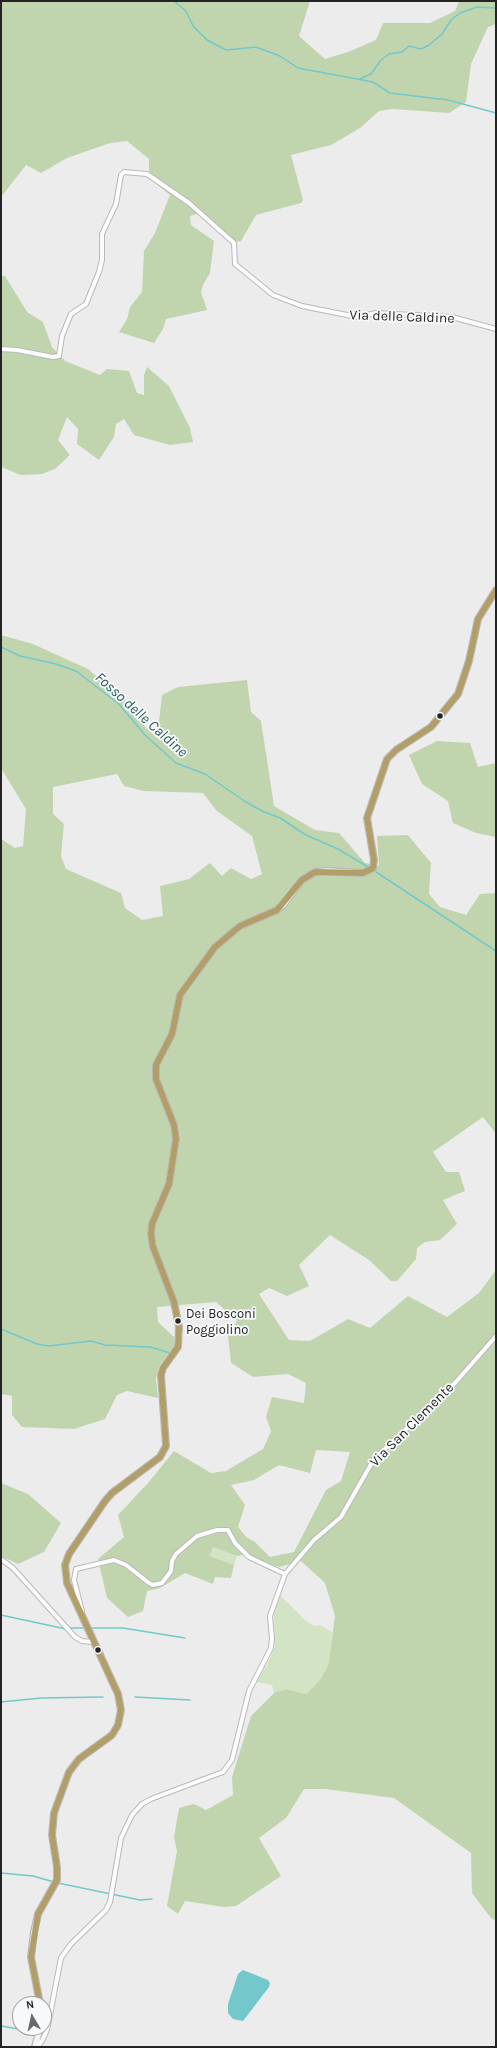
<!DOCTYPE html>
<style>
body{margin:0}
#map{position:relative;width:497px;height:2048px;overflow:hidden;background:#ececed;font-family:Karla,sans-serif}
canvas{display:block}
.frame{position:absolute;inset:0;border:2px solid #242425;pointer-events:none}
.north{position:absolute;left:12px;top:1996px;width:40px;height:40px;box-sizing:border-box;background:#f8f9fb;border:1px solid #a3a4a5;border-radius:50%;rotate:351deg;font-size:11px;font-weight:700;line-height:16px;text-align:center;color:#242425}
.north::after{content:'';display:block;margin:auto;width:14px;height:18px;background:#6a6a6b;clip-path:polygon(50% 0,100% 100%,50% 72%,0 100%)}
</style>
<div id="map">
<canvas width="497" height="2048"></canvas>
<div class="frame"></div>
<div class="north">N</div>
</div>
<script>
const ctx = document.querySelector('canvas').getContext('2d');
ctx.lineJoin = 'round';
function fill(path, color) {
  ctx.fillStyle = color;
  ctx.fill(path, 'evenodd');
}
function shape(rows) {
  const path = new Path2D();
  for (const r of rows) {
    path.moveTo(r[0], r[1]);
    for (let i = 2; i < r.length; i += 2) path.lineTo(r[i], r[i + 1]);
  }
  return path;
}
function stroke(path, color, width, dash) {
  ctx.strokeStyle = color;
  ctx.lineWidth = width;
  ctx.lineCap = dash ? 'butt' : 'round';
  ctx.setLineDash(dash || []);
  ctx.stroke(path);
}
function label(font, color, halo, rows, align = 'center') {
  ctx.font = font + ' Karla,sans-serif';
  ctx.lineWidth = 3.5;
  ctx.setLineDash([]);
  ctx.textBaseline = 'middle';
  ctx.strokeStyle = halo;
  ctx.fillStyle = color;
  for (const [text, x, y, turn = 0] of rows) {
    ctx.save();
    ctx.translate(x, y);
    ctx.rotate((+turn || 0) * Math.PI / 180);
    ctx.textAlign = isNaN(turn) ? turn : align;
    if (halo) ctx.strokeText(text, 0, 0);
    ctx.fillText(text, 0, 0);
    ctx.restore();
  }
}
const green = shape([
 [213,1547,237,1556,234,1565,210,1556],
 [280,1595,306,1621,314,1626,320,1625,332,1632,328,1666,319,1681,306,1694,286,1689,274,1693,272,1685,256,1682,267,1665,275,1647,274,1613]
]);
const forest = shape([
 [1,1,310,1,299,36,325,59,348,52,376,40,383,23,430,23,455,11,459,1,496,1,496,24,488,27,471,64,466,102,449,113,393,109,379,111,360,128,331,145,291,155,303,200,301,203,256,215,241,241,236,242,203,212,190,216,191,225,214,241,210,273,203,285,201,292,207,310,166,319,163,329,154,343,119,332,127,319,130,307,142,292,144,251,155,233,170,195,149,178,149,159,127,141,110,143,67,158,41,173,26,165,1,197],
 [1,276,5,276,27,312,43,322,52,347,65,361,100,375,107,369,129,371,137,393,144,395,144,375,147,367,169,386,190,428,193,442,170,445,134,435,124,419,116,424,114,437,99,460,77,444,78,429,67,417,58,440,70,455,55,469,42,474,21,475,1,467],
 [1,635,33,644,88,669,129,704,139,721,157,738,162,695,178,687,247,680,251,712,261,721,274,806,315,830,339,833,365,863,379,866,377,836,408,835,431,863,429,894,440,907,466,915,480,894,496,893,496,1134,483,1117,433,1152,446,1172,459,1172,465,1191,443,1200,457,1224,440,1240,425,1242,417,1248,416,1259,397,1281,391,1281,369,1260,330,1235,299,1265,309,1286,287,1296,269,1288,259,1294,289,1340,310,1341,348,1319,370,1328,408,1296,447,1317,479,1293,496,1270,496,1921,491,1918,472,1893,471,1853,394,1798,325,1789,304,1789,286,1818,259,1838,281,1876,236,1906,224,1907,185,1901,178,1914,167,1906,177,1851,174,1837,179,1808,194,1804,206,1810,233,1795,232,1777,251,1716,274,1693,286,1689,306,1694,319,1681,328,1666,335,1616,325,1583,301,1561,279,1567,264,1562,248,1554,237,1556,213,1547,210,1556,234,1565,231,1578,215,1577,213,1584,185,1573,160,1588,147,1591,143,1611,128,1617,107,1598,98,1559,124,1537,118,1515,148,1483,174,1451,211,1473,226,1471,263,1449,271,1431,266,1417,272,1397,304,1403,306,1383,288,1374,253,1377,231,1363,228,1336,237,1321,216,1302,157,1307,158,1322,174,1337,174,1346,159,1366,156,1379,158,1398,127,1391,117,1395,105,1419,74,1429,22,1427,12,1415,12,1396,1,1394,1,839,15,848,23,846,26,809,1,768],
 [117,774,124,786,144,791,203,793,217,811,252,836,262,874,251,879,231,868,222,876,210,863,189,879,160,886,163,916,142,920,125,908,121,893,66,869,61,856,64,824,53,814,53,787],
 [316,1450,350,1452,341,1481,326,1490,294,1552,270,1557,255,1542,246,1537,238,1527,245,1505,231,1485,254,1480,279,1465,310,1473],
 [437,741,470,743,478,767,496,763,496,837,476,833,453,823,448,801,422,784,409,755],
 [1,1483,28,1494,61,1523,44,1552,18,1564,1,1556]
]);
const water = shape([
 [243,1970,268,1980,270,1983,269,1987,243,2021,233,2019,228,2013,228,2004,238,1974]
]);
const stream = shape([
 [174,1,186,11,193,26,207,40,226,50,256,47,280,56,298,68,373,82,390,93,448,100,496,113],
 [360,79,371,74,381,60,389,54,402,52,409,46,421,49,429,45,442,34,451,20,460,13,477,7,496,8],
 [1,647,20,656,56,664,76,671,119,704,145,735,176,763,205,774,246,802,262,811,280,818,306,835,338,849,368,867],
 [376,872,496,951],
 [1,1329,37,1344,49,1346,91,1341,105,1345,150,1347,170,1353],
 [1,1615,66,1629],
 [70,1628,86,1628],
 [90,1628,123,1628,185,1638],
 [135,1697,190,1700],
 [1,1702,41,1698,103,1697],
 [1,1873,33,1876,54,1882],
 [58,1883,140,1900,152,1899],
 [1,2026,36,2032]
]);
const minor = shape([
 [1,349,17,350,53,357,59,356,62,336,71,314,86,304,99,272,102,260,102,234,116,204,121,175,124,172,147,174,189,203,234,243,235,264,273,295,302,306,357,317,376,313,452,317,496,329],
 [1,1559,13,1568,75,1637,82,1641,93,1642],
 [82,1611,74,1580,76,1569,114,1560,126,1565,149,1583,153,1585,162,1583,171,1571,172,1561,176,1554,197,1536,217,1530,228,1530,235,1543,249,1557,285,1574],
 [37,2047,42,2041,47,2030,61,1958,71,1944,106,1910,110,1902,121,1838,132,1815,142,1804,151,1799,223,1772,232,1760,249,1691,271,1648,272,1638,270,1616,285,1574,314,1540,341,1517,374,1459,455,1383,496,1336]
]);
const secondary = shape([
 [40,2004,31,1957,34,1932,38,1914,57,1880,57,1867,52,1835,54,1813,69,1772,79,1759,112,1735,118,1725,121,1710,118,1694,67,1583,65,1565,69,1554,105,1501,112,1493,160,1457,166,1446,161,1375,163,1368,178,1347,179,1327,174,1302,153,1247,151,1234,152,1224,169,1184,176,1139,174,1125,156,1079,156,1065,172,1034,180,995,215,947,240,926,277,910,283,905,302,880,315,872,327,871,363,873,373,868,374,860,367,818,387,759,396,750,431,727,458,694,469,661,478,619,496,590],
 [35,2047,40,2028]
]);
const bus1 = shape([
 [40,2004,31,1957,38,1914,57,1880,57,1867,52,1835,54,1813,69,1772,79,1759,112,1735,118,1725,121,1710,118,1694,67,1583,65,1565,69,1554,105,1501,112,1493,160,1457,166,1446,161,1375,163,1368,178,1347,179,1327,174,1302,153,1247,151,1234,152,1224,169,1184,176,1139,174,1125,156,1079,156,1065,172,1034,180,995,215,947,240,926,277,910,302,880,315,872,363,873,373,868,374,860,367,818,387,759,396,750,431,727,458,694,469,661,478,619,496,590]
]);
const markers = [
 [440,716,3.5,"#242425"],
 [178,1321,3.5,"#242425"],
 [98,1650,3.5,"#242425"]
];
const busNames = [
 ["Dei Bosconi",186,1314],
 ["Poggiolino",186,1330]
];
const streetNames = [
 ["Via delle Caldine",402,317,2],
 ["Via San Clemente",412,1425,-45]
];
const waterNames = [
 ["Fosso delle Caldine",141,715,42]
];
fill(green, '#d3e4c4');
fill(forest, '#c0d5ae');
fill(water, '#72c8cb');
stroke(stream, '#72c8cb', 1.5);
stroke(minor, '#b9b9b9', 6);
stroke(secondary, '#b9b9b9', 8);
stroke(minor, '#fcfcfc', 4);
stroke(secondary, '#f4f2f2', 5.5);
stroke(bus1, '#b29e69', 6);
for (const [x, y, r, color] of markers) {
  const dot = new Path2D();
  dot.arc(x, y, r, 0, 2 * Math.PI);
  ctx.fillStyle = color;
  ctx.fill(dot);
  stroke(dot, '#f8f9fb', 1.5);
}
label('13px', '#242425', '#f8f9fb', busNames, 'left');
label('14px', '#242425', '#f8f9fb', streetNames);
label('italic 15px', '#285b5d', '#f8f9fb', waterNames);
</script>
